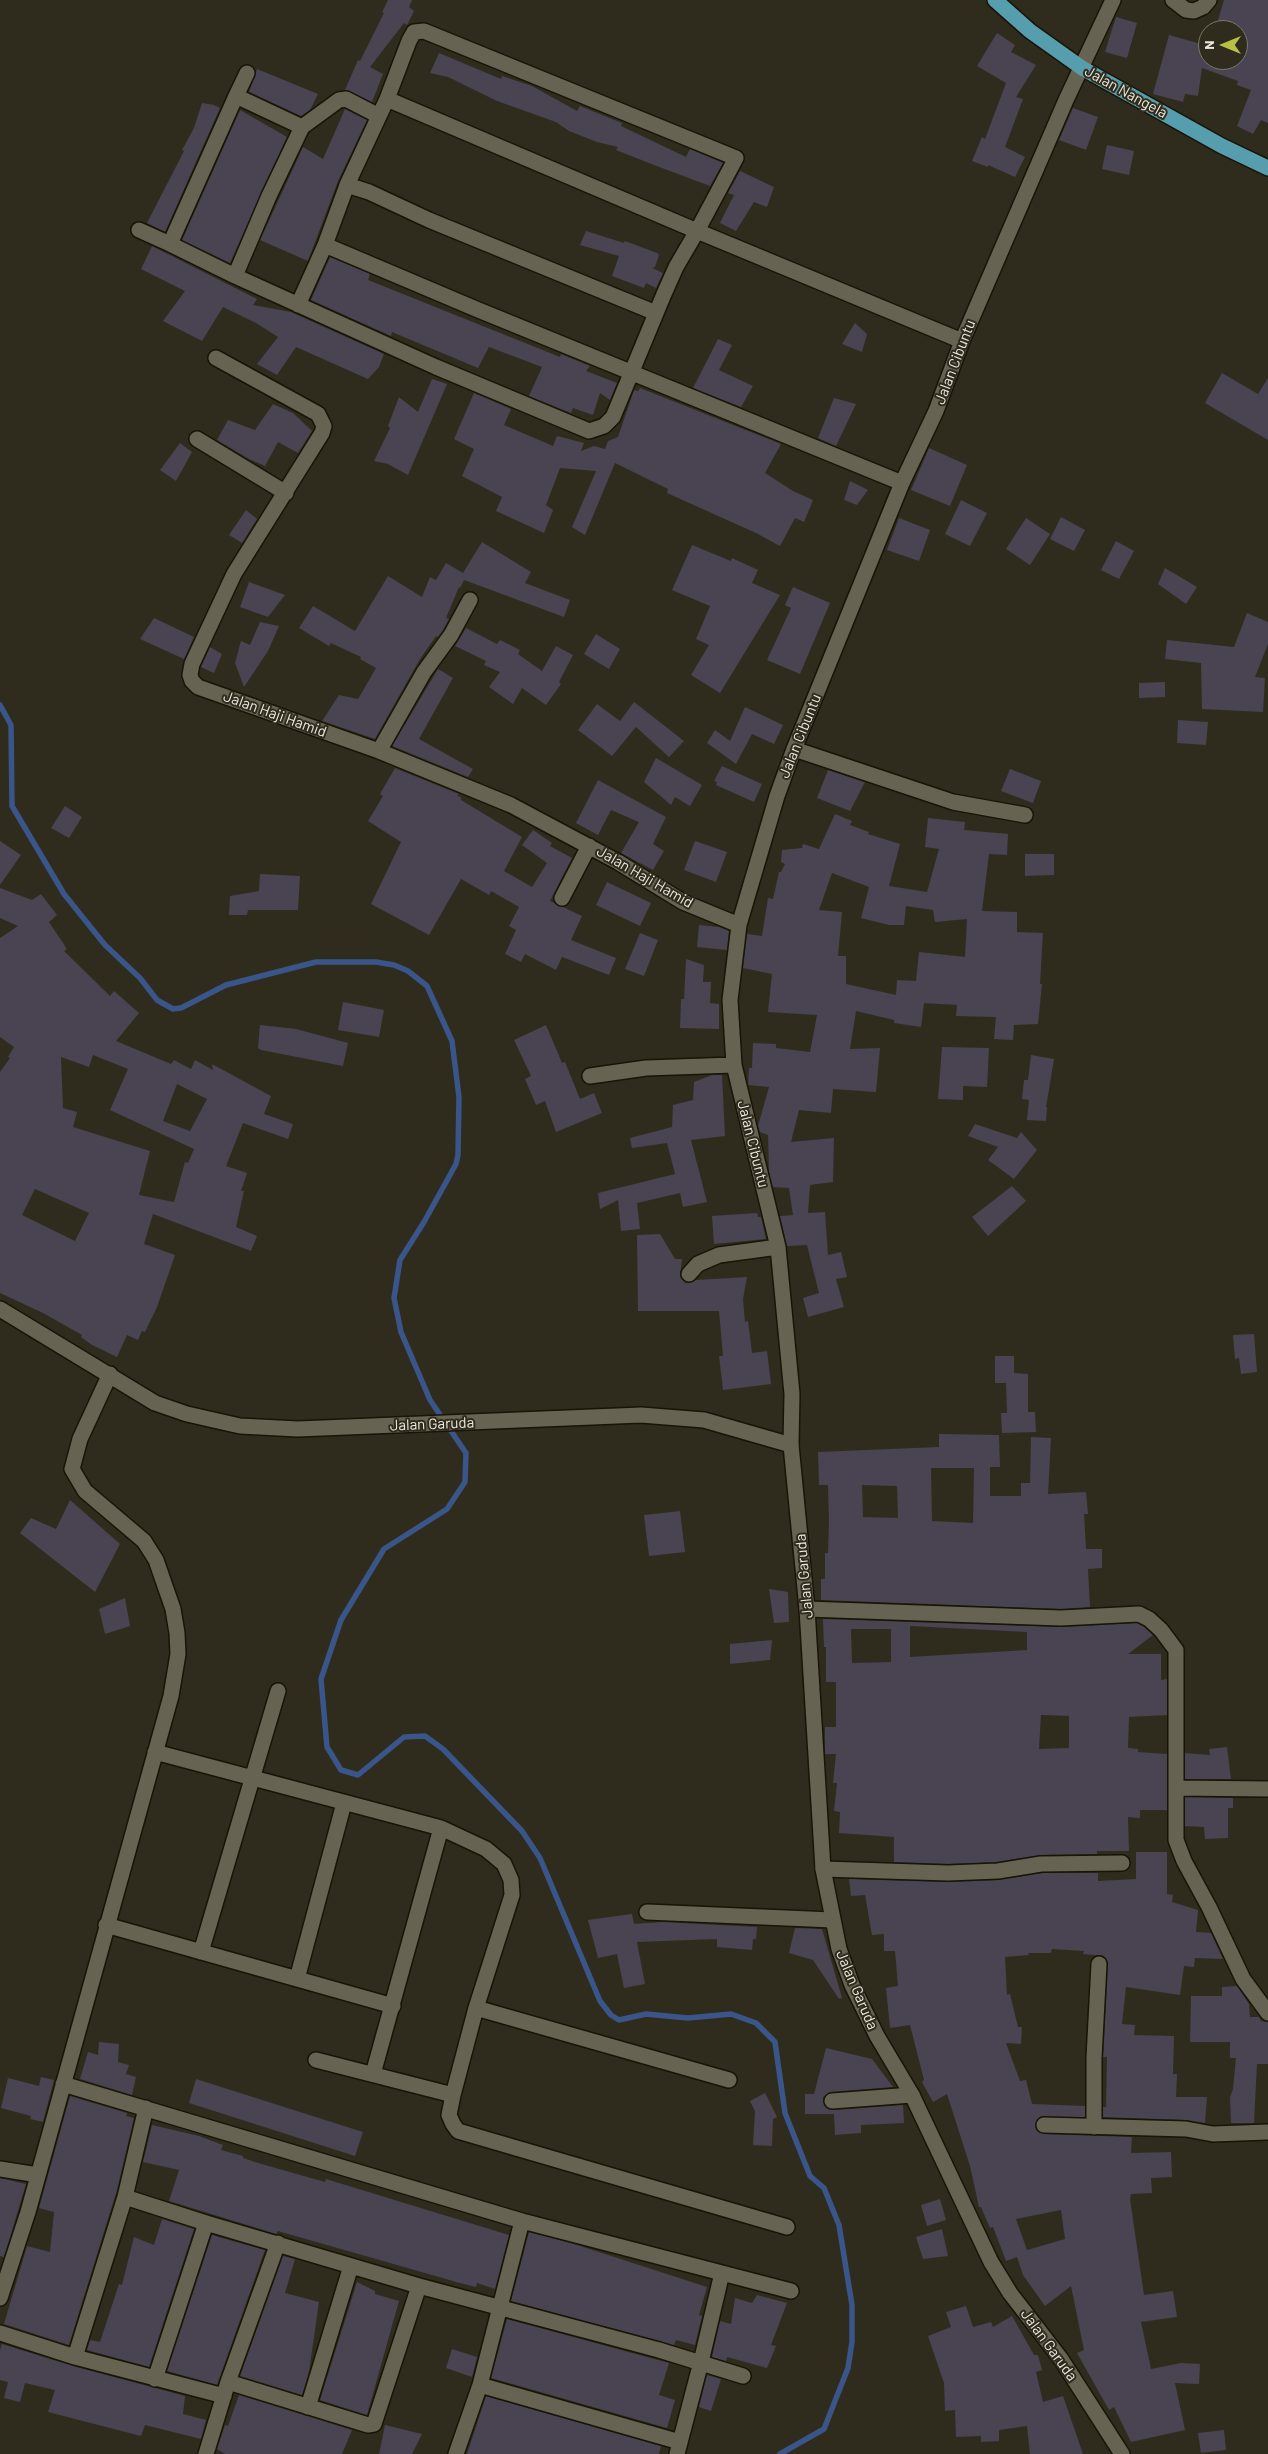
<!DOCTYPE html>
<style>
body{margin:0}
#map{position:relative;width:1268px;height:2454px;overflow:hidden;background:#302c1d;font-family:Barlow,sans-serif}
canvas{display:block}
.north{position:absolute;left:1198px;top:20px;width:50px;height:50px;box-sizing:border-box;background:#302c1d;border:1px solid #7a776a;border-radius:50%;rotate:270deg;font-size:14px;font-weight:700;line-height:20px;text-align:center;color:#eae8de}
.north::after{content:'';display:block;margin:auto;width:18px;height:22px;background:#b9c046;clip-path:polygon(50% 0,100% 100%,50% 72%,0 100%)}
</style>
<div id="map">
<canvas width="1268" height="2454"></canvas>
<div class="north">N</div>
</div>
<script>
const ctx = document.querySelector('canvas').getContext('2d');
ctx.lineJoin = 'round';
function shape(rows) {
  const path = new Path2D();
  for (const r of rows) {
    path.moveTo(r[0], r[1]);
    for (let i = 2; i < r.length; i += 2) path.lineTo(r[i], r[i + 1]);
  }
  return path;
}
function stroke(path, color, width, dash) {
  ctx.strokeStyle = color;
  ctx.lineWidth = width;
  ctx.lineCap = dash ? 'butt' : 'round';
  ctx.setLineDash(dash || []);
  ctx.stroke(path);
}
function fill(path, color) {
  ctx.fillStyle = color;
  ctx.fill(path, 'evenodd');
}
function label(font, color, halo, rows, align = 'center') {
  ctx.font = font + ' Barlow,sans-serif';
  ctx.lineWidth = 4;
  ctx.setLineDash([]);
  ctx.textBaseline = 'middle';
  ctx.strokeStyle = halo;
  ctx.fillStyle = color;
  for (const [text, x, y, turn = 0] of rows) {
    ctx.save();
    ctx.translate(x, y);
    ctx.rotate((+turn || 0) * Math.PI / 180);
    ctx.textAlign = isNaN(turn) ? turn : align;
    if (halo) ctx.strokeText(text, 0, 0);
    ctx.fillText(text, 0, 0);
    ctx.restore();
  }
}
const stream = shape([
 [0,705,11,725,12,806,64,894,105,945,140,978,157,1000,173,1009,181,1008,226,985,316,962,376,962,394,965,408,971,427,986,452,1041,459,1097,458,1155,456,1164,424,1222,400,1260,394,1298,401,1332,430,1400,466,1453,465,1482,447,1509,384,1549,341,1620,321,1679,327,1747,341,1770,358,1775,404,1737,425,1736,443,1749,522,1831,540,1858,600,2001,611,2015,619,2020,646,2014,688,2018,731,2014,756,2023,775,2042,785,2113,810,2176,824,2188,839,2225,852,2305,852,2342,848,2368,824,2429,780,2454]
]);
const building = shape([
 [388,0,412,0,409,7,414,11,407,25,404,23,370,67,383,74,372,102,345,90,358,60,360,61,384,13,382,12],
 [1224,0,1268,0,1268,123,1261,120,1253,134,1237,126,1251,90,1237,85,1238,81,1202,68,1198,96,1185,94,1183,102,1153,94,1169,35,1208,46,1208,60,1238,60,1238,30,1215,30],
 [1116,17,1137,23,1127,58,1105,52],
 [997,33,1015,45,1011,52,1036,65,1016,97,1023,99,1005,147,1025,157,1015,177,988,165,988,167,972,161,982,137,985,139,1006,83,977,66],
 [439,53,501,79,502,76,532,86,577,111,580,106,622,123,621,126,686,157,690,149,723,163,710,186,654,165,616,150,618,147,597,142,569,131,556,122,497,101,448,77,430,73],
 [257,69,318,94,310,110,301,116,249,92],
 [202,103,214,105,220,108,165,232,147,223,184,151,182,150,194,128],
 [1073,108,1098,117,1086,150,1059,140],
 [345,109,367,120,338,181,308,261,260,240,303,147,323,159],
 [240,110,287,137,230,263,182,240],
 [1107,145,1134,151,1129,175,1102,169],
 [740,171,774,187,767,207,754,202,736,231,720,223,734,195,728,193],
 [586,231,624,243,625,241,657,253,659,255,655,267,652,268,663,273,656,288,646,283,644,288,612,276,619,256,580,245],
 [152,246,257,299,253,305,291,312,384,354,379,367,368,379,296,347,277,375,257,364,278,337,256,323,223,307,202,341,163,321,185,291,141,269],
 [330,257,370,274,368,280,560,357,561,354,590,366,586,371,617,383,610,400,600,393,593,415,573,408,571,413,529,396,542,367,489,347,478,368,392,332,391,336,311,300],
 [855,323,867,334,862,352,842,344],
 [718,339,732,345,719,370,753,386,741,407,693,388],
 [1222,373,1258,394,1268,378,1268,440,1205,403],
 [432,379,447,384,408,475,388,464,374,461,390,428,388,426,399,397,418,412],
 [640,388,781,444,765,473,793,491,813,500,804,522,795,518,780,546,756,533,667,493,668,489,615,463,585,535,572,527,596,471,560,468,546,505,553,510,544,533,496,511,502,497,462,476,474,449,454,439,474,393,511,409,504,425,553,446,557,436,584,443,581,451,594,446,605,449,608,441,618,437,634,390,638,391],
 [834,398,856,404,836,446,818,438],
 [273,404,293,413,312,431,298,453,278,442,265,466,249,459,217,440,228,420,255,430],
 [180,443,192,452,176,481,160,470],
 [929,448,967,465,950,506,911,490],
 [850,481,868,490,857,505,844,500],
 [961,500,987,513,970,546,945,534],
 [246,510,257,519,242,543,229,535],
 [1061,517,1085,530,1074,551,1050,539],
 [899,518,930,530,919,561,887,550],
 [1026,518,1050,534,1030,565,1006,549],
 [1116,541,1134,551,1119,579,1101,570],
 [482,542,531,572,525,583,570,600,564,617,464,580,460,588,459,587,446,618,449,619,443,630,438,637,436,636,420,659,375,739,322,721,339,695,358,699,376,668,360,659,361,657,331,643,329,646,299,628,313,606,355,631,388,576,422,597,430,577,436,580,446,563,463,573],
 [692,545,731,561,732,558,758,570,752,583,780,595,720,693,691,675,709,645,696,639,710,606,672,590],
 [1165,568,1197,587,1186,604,1158,584],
 [249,582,285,595,268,617,240,607],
 [793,587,830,603,800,674,767,660,791,608,785,605],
 [1247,613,1268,622,1268,644,1255,677,1265,678,1263,712,1202,709,1201,663,1165,659,1167,640,1234,647],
 [154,618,194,637,184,659,140,639],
 [260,622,279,626,268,651,244,687,235,663,241,641,250,645],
 [466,628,497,644,500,640,520,650,518,654,542,671,556,646,573,655,559,682,561,684,546,705,522,688,513,704,489,687,500,672,484,665,486,661,455,646],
 [596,634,620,649,609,669,584,654],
 [210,647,222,654,214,673,201,667],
 [438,669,453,678,419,739,473,769,468,777,392,746],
 [1165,682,1165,697,1139,698,1139,683],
 [634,702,684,741,669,757,636,727,612,756,578,730,597,704,620,721],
 [745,707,783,725,774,744,752,734,736,764,707,743,715,730,730,741],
 [1178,720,1208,722,1206,745,1177,743],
 [656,758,702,785,690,806,675,797,671,805,644,782],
 [722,766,762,784,754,802,716,785,717,782,714,781],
 [395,768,459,794,457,796,461,797,461,800,522,837,504,871,532,887,547,863,522,845,533,830,552,843,550,846,572,858,550,901,582,916,571,940,616,958,609,975,562,957,556,970,525,954,521,962,505,954,516,930,509,926,519,907,491,891,489,895,461,879,429,935,371,904,401,842,368,821,383,796,380,794],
 [1010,769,1041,781,1033,803,1001,791],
 [828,770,865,782,850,811,817,798],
 [598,780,666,817,653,844,664,851,653,870,621,853,639,822,611,810,598,835,576,823],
 [65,806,82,817,69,838,51,828],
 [835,814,852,821,850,825,869,832,868,834,900,844,889,886,927,892,939,849,925,847,928,818,965,822,964,830,1008,834,1007,855,989,854,982,911,1017,912,1017,932,1043,933,1040,984,1042,984,1038,1024,1014,1025,1013,1040,994,1039,996,1017,956,1016,957,1005,924,1003,921,1027,894,1023,894,1020,856,1011,850,1049,880,1048,876,1092,833,1089,831,1113,799,1110,791,1142,834,1138,833,1182,810,1185,808,1213,825,1212,828,1255,841,1252,847,1277,836,1279,844,1307,808,1317,803,1298,819,1293,807,1245,787,1246,780,1216,793,1215,789,1188,773,1187,769,1172,768,1135,760,1132,758,1126,769,1087,748,1085,749,1068,752,1068,753,1043,776,1044,776,1048,810,1052,817,1015,768,1012,772,974,743,968,747,934,762,936,768,898,773,899,779,872,781,872,785,864,781,862,782,850,802,848,803,844,819,849],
 [832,873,869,887,861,918,889,925,904,925,906,906,933,910,935,922,967,919,965,957,919,952,916,981,897,980,896,995,846,984,846,956,838,956,842,912,819,910],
 [0,841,21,855,0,885],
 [695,841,727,852,716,882,684,870],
 [1025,854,1054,854,1054,875,1025,876],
 [260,874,300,876,298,910,248,910,247,915,229,915,230,896,259,891],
 [607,882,651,903,640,926,596,905],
 [0,888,32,900,41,894,57,915,49,922,67,949,64,951,110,996,114,991,139,1013,116,1041,171,1064,174,1060,191,1069,195,1060,213,1070,212,1064,271,1096,264,1114,293,1124,288,1139,243,1123,226,1166,247,1173,241,1191,244,1191,236,1227,257,1236,251,1251,153,1214,144,1244,175,1255,157,1307,145,1332,142,1331,138,1340,127,1335,117,1357,92,1345,81,1337,82,1335,43,1313,0,1293,0,1072,10,1058,8,1057,14,1047,0,1037,0,938,18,926,0,918],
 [93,1055,128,1069,110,1110,194,1149,188,1163,185,1162,174,1202,139,1195,150,1151,73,1127,77,1112,63,1108,61,1057,89,1067],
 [177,1084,207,1099,190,1131,163,1121],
 [35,1189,89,1213,75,1241,22,1215],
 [699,925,719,927,729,931,727,950,697,947],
 [640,933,658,940,644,976,625,969],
 [686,959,704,965,703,982,711,982,710,1003,719,1004,719,1029,680,1028,681,999,684,999],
 [343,1002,384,1010,379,1037,338,1030],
 [260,1025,296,1029,348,1043,343,1066,261,1050,258,1048],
 [546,1025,562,1063,565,1062,580,1099,594,1093,602,1113,556,1132,545,1101,536,1105,525,1079,531,1076,514,1040],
 [942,1047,989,1048,987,1087,963,1086,963,1100,938,1099],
 [1031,1055,1054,1059,1046,1107,1047,1107,1046,1121,1027,1120,1029,1100,1022,1099,1024,1080,1028,1080],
 [712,1075,722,1075,725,1136,691,1140,707,1202,683,1207,680,1193,637,1203,640,1229,621,1231,618,1200,600,1209,598,1193,675,1174,667,1143,632,1148,630,1138,672,1127,673,1105,693,1100,694,1082],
 [975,1124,1017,1138,1021,1132,1037,1150,1014,1179,988,1160,998,1147,968,1136],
 [1012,1186,1026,1201,988,1236,972,1217],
 [757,1213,758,1217,761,1217,766,1239,714,1244,712,1216],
 [660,1234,675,1259,682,1259,680,1276,687,1283,696,1280,747,1277,743,1299,745,1322,748,1321,752,1353,767,1351,771,1384,723,1390,719,1356,723,1356,719,1311,638,1311,637,1235],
 [1254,1334,1257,1372,1241,1374,1239,1358,1235,1359,1233,1335],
 [995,1356,1014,1356,1014,1373,1028,1374,1028,1412,1035,1412,1036,1432,1002,1433,1001,1413,1007,1413,1006,1383,995,1383],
 [939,1434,999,1435,1000,1467,990,1467,990,1496,1021,1496,1021,1483,1030,1483,1031,1437,1051,1438,1048,1494,1086,1492,1088,1514,1084,1514,1086,1549,1102,1549,1102,1568,1088,1569,1090,1607,1061,1609,821,1600,821,1579,825,1579,825,1553,828,1553,829,1521,828,1485,819,1485,818,1452,939,1447],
 [931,1468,974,1468,973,1523,932,1521],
 [862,1485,897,1486,898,1518,863,1517],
 [70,1500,120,1544,95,1592,20,1533,31,1518,56,1529],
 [680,1511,685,1552,649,1556,644,1515],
 [769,1589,788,1592,789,1622,774,1623],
 [125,1598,130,1626,105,1634,99,1609],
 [823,1619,1061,1627,1137,1623,1144,1627,1153,1635,1128,1654,1161,1654,1161,1680,1167,1679,1167,1715,1129,1717,1128,1748,1138,1749,1138,1752,1167,1754,1167,1810,1140,1810,1140,1818,1128,1817,1129,1851,1097,1851,1097,1854,1040,1855,997,1862,948,1864,894,1862,894,1837,839,1833,840,1812,834,1811,837,1783,833,1783,836,1754,825,1754,825,1727,836,1727,836,1682,826,1682,826,1647,824,1647],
 [910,1626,1027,1632,1027,1650,910,1657],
 [851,1629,891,1629,891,1662,852,1663],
 [1041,1715,1069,1716,1069,1748,1039,1749],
 [772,1640,770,1660,730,1664,730,1644],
 [1227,1747,1231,1779,1185,1779,1185,1753,1210,1755,1209,1749],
 [1185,1797,1233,1798,1233,1808,1228,1808,1228,1838,1205,1839,1204,1827,1185,1826],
 [1136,1852,1167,1852,1167,1894,1173,1895,1172,1902,1198,1910,1196,1932,1211,1933,1223,1959,1195,1958,1194,1967,1184,1966,1180,1995,1126,1987,1122,2024,1135,2025,1134,2035,1174,2036,1173,2074,1177,2074,1176,2097,1207,2097,1205,2123,1186,2120,1103,2117,1103,2107,1106,2107,1107,2057,1103,2057,1108,1964,1104,1956,1083,1954,1084,1951,1052,1949,1051,1953,1028,1953,1029,1955,1005,1957,1007,1995,1010,1994,1018,2027,1022,2027,1021,2044,1006,2043,1020,2081,1026,2080,1032,2104,1085,2106,1085,2117,1040,2117,1035,2124,1036,2130,1044,2134,1132,2137,1131,2153,1171,2152,1172,2177,1151,2178,1152,2193,1131,2194,1130,2199,1144,2295,1173,2291,1177,2317,1141,2322,1151,2369,1181,2363,1200,2364,1199,2384,1175,2383,1185,2430,1131,2442,1114,2407,1109,2410,1077,2353,1084,2350,1071,2286,1045,2306,1023,2275,1017,2257,1006,2261,993,2227,990,2228,981,2207,979,2207,970,2166,947,2094,933,2102,922,2082,924,2080,910,2025,890,2028,886,1988,898,1986,895,1951,884,1951,884,1934,872,1935,865,1895,851,1896,849,1879,948,1882,998,1880,1042,1873,1098,1873,1098,1881,1136,1879],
 [1061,2210,1065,2239,1027,2250,1016,2219],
 [632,1914,634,1924,662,1922,757,1927,756,1939,753,1939,752,1950,717,1947,717,1939,637,1942,645,1984,624,1988,617,1954,598,1958,588,1920],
 [795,1928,822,1929,842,1998,839,1999,813,1960,789,1953],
 [1237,1986,1249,2004,1250,2017,1259,2017,1261,2021,1268,2022,1268,2064,1257,2064,1254,2123,1231,2123,1230,2097,1233,2089,1236,2058,1230,2058,1230,2042,1190,2042,1191,1996,1222,1996,1222,1987],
 [99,2042,119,2044,118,2062,129,2065,126,2074,136,2077,132,2095,80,2079,88,2052,98,2055],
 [826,2048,872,2059,893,2087,831,2092,823,2097,825,2107,833,2110,903,2105,904,2123,861,2125,861,2133,835,2135,834,2114,805,2114,805,2094,814,2094],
 [41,2077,54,2080,43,2122,30,2119,31,2116,1,2108,8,2078,39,2086],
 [196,2079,363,2132,355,2156,189,2103],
 [765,2093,777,2117,773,2119,772,2146,753,2145,755,2111,750,2101],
 [70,2096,127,2113,126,2116,134,2118,117,2190,69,2345,4,2324,27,2246,50,2252,54,2212,39,2208],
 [152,2125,199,2136,223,2145,221,2150,243,2156,243,2158,258,2163,325,2182,326,2179,509,2235,495,2289,477,2283,476,2287,460,2283,278,2231,276,2234,169,2201,179,2170,143,2162],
 [0,2178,26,2184,4,2257,0,2256],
 [940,2199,946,2220,927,2226,921,2205],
 [162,2219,194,2229,149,2367,87,2350,90,2340,100,2342,119,2284,122,2285,134,2237,154,2245],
 [942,2229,948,2256,923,2259,916,2237],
 [529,2232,571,2243,707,2287,699,2315,702,2316,695,2345,676,2340,674,2345,511,2301],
 [212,2235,265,2250,217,2385,167,2371],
 [283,2256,295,2259,285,2293,319,2302,309,2372,302,2395,240,2376],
 [357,2282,375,2291,375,2294,399,2301,367,2415,320,2400],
 [757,2295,787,2303,771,2345,776,2346,767,2368,727,2357,726,2361,712,2357,720,2321,731,2324,735,2298,752,2303],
 [966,2306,973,2327,991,2322,993,2327,1012,2316,1034,2355,1038,2355,1042,2370,1036,2372,1043,2402,1063,2396,1083,2454,1030,2454,1027,2426,999,2430,999,2441,981,2442,981,2436,956,2437,955,2410,945,2411,944,2383,928,2336,951,2327,946,2312],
 [507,2319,669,2363,659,2395,675,2400,667,2428,491,2378],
 [2,2344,73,2366,185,2396,183,2414,206,2420,201,2439,145,2425,141,2436,48,2412,55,2390,25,2383,20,2402,4,2398,8,2382,0,2380,0,2350],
 [452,2349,477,2357,472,2377,446,2368],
 [707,2375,721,2379,711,2411,699,2407],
 [239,2395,352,2430,342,2454,225,2454,217,2449,225,2425,228,2426],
 [486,2396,661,2446,659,2454,467,2454],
 [385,2425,422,2434,412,2454,379,2454],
 [1224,2430,1226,2450,1201,2453,1198,2433]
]);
const street = shape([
 [1173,0,1186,10,1194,11,1203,7,1209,0],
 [247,73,236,96,302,127],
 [379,116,346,99,339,100,302,127,269,196,235,276,436,367,589,431,604,426,613,417,664,294,676,267,697,231,962,341],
 [347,185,387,99,697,231,736,158,424,31,414,32,409,41,387,99],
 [139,230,170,244],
 [325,245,476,309,902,483],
 [235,276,170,244,236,96],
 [298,305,325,245,347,185,369,192,429,220,656,313],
 [216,358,318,414,324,426,322,433,234,574,192,664,190,675,192,681,198,687,379,751,511,805,618,862,683,902,739,925],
 [197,439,286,493],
 [794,749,953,802,1025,815],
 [379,751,424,672,451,635,470,600],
 [562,898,589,846],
 [590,1076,646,1068,734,1065],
 [689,1274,698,1264,719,1255,778,1247],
 [791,1445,792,1394,778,1247,734,1065,730,1000,739,925,777,796,794,749,902,483,936,411,962,341,1066,100,1113,0],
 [807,1609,1061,1618,1139,1614,1149,1619,1161,1630,1176,1650,1176,1840,1184,1861,1209,1907,1243,1979,1268,2013],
 [155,1752,441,1828,486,1849,504,1864,511,1880,512,1895,476,2008,453,2095,449,2115,453,2124,458,2131,787,2227],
 [1176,1788,1268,1789],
 [823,1869,948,1873,998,1871,1041,1864,1122,1863],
 [647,1912,832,1920],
 [106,1925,393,2006],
 [201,1952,278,1691],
 [297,1979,344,1803],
 [476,2008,729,2080],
 [316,2060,453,2095],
 [373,2074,441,1828],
 [63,2084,522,2221,480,2385,456,2454],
 [832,2101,912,2095],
 [1044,2125,1186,2129,1213,2134,1268,2132],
 [1094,2127,1094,2058,1099,1964],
 [0,2169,38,2175],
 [125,2197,206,2223,419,2286,659,2350,743,2376],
 [522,2221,791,2291],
 [0,2298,28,2212,171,1696,178,1654,177,1633,173,1609,156,1560,144,1541,85,1491,72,1469,80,1439,110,1374],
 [0,2333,75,2357,224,2396],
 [75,2357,125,2197,146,2108],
 [155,2379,206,2223],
 [228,2382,368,2425,374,2424,419,2286],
 [480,2385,680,2442],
 [308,2407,351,2266],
 [206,2454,228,2382,278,2243],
 [677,2454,701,2362,722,2273]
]);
const secondary = shape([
 [0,1309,155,1403,187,1414,240,1426,298,1429,641,1415,704,1420,791,1445,807,1609,823,1869,839,1949,852,1985,877,2036,912,2095,991,2262,1010,2293,1061,2359,1122,2454]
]);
const primary = shape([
 [995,0,1030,31,1082,68,1222,146,1268,168]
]);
const streetNames = [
 ["Jalan Nangela",1126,92,29],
 ["Jalan Cibuntu",955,362,-69],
 ["Jalan Haji Hamid",275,714,20],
 ["Jalan Cibuntu",800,736,-68],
 ["Jalan Haji Hamid",645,877,30],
 ["Jalan Cibuntu",753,1144,76],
 ["Jalan Garuda",432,1424,-2],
 ["Jalan Garuda",804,1576,-95],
 ["Jalan Garuda",857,1990,67],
 ["Jalan Garuda",1049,2345,54]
];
stroke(stream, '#39558a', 5.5);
fill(building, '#494352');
stroke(street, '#181406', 18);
stroke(secondary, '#181406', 18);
stroke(primary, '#181406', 18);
stroke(street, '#676352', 15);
stroke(secondary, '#676352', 15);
stroke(primary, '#569dad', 15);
label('15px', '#eae8de', '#302c1d', streetNames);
</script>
